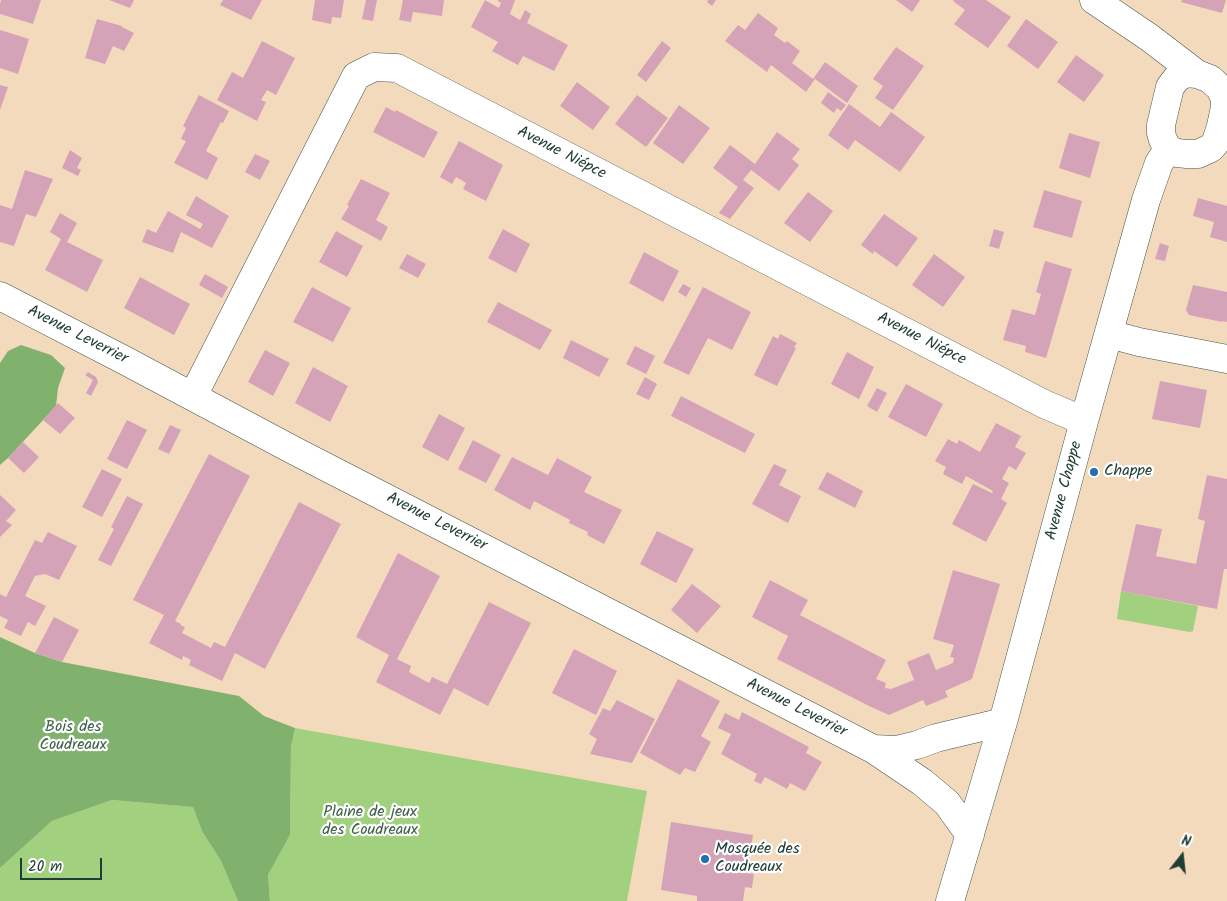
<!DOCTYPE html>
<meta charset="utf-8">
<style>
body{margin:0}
#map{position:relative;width:1227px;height:901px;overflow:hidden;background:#f4dabc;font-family:Kalam,sans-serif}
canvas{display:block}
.north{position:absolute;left:1157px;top:831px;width:50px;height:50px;-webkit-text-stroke:4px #fff;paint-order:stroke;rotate:16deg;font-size:14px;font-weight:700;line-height:20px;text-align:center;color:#1f3d34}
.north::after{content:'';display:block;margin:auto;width:18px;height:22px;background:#1f3d34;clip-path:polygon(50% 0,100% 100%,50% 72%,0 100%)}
.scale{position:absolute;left:20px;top:858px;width:82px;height:22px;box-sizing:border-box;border:2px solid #1f3d34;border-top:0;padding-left:6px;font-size:15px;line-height:18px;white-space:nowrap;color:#1f3d34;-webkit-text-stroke:4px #fff;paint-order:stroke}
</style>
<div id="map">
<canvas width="1227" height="901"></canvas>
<div class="north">N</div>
<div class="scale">20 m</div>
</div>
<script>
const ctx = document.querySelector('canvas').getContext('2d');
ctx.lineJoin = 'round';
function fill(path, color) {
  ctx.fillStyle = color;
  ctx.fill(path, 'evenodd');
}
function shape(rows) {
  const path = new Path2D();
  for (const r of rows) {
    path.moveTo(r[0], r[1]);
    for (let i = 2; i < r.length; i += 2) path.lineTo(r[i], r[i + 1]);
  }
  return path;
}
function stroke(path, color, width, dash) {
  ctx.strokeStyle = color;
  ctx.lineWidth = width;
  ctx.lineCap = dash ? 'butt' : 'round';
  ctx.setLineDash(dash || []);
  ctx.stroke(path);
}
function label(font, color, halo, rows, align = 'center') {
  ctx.font = font + ' Kalam,sans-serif';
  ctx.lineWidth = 4.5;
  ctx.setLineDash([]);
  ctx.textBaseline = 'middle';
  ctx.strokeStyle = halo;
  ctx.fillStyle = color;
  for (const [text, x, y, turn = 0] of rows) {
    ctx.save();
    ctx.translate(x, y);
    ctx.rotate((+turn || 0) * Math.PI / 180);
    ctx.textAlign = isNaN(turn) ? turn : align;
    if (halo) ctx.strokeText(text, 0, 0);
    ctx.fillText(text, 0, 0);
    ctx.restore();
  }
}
const green = shape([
 [1121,591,1198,606,1193,631,1190,632,1117,619],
 [295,728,647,791,627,901,270,901,268,875,290,835,291,747],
 [112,800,193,807,202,831,221,861,238,901,0,901,0,868,52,821]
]);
const forest = shape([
 [21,345,51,355,65,368,58,388,56,406,8,458,0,465,0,363,8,351],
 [0,637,35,653,62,662,239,696,264,716,295,728,291,747,290,835,268,875,270,901,238,901,221,861,202,831,193,807,112,800,52,821,0,868]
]);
const building = shape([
 [1,0,41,0,33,24,0,14,0,4],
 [109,0,134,0,130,8],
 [223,0,262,0,251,20,220,5],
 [315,0,344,0,341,18,332,17,331,24,312,20],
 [366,0,377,0,373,21,362,19],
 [403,0,444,0,442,16,413,12,411,22,399,20],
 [485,0,499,8,501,3,498,1,498,0,515,0,510,14,520,20,525,10,531,14,527,23,568,45,554,71,523,56,518,65,492,51,498,42,471,27],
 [708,0,716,0,712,6,707,2],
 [896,0,920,0,912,12],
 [954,0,986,0,1011,17,988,48,954,24,965,10,953,1],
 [1182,0,1226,0,1222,13,1181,2],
 [758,13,778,28,774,35,785,43,787,41,800,51,792,63,813,79,825,62,858,86,847,103,815,79,806,92,771,65,767,72,725,41,738,25,745,30],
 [97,19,122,26,122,27,134,33,124,51,113,46,105,64,85,58],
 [1026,19,1058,42,1038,69,1007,46],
 [0,30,29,39,18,74,0,68],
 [262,41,295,58,276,95,267,90,261,100,266,102,257,121,217,100,232,72,243,78],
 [662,41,671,48,646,82,637,75],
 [896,47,924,66,893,110,875,98,883,86,873,79],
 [1076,55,1104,75,1084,102,1057,82],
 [577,82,610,107,593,130,560,106],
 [0,85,8,87,0,110],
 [828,92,846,105,841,111,837,108,834,113,821,103],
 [199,95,229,111,223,123,221,122,206,151,218,158,207,180,174,163,186,141,181,139,186,128,183,126],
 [637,95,668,118,646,147,615,124],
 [849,104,880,127,891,112,925,137,900,172,855,140,848,150,828,135],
 [679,105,710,128,683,164,653,143],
 [386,107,395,112,396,110,438,132,424,158,373,132],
 [777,132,800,149,792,159,799,165,779,191,751,170,743,180,754,188,730,219,719,213,738,187,713,168,730,145,755,164],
 [1069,133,1100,142,1090,178,1059,168],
 [459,141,503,165,486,201,463,189,466,183,456,177,452,184,440,177],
 [70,150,82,158,77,168,81,170,78,176,62,168],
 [255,154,270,161,260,180,245,172],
 [25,170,53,179,36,217,26,214,14,246,0,242,0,205,12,209],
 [361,179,390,193,376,220,388,227,381,241,341,219,349,206,347,205],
 [1044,190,1082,201,1072,238,1033,227],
 [808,192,833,211,810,242,784,223],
 [196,196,229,216,212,248,181,232,173,253,142,242,147,229,156,233,168,211,200,229,203,224,186,215],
 [1198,198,1227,206,1227,242,1210,237,1214,222,1193,216],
 [60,213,77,223,67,242,103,260,87,292,45,270,61,239,50,232],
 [884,214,918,238,897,267,874,251,873,254,861,245],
 [503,229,530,244,516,273,488,258],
 [994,229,1004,232,999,249,989,246],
 [336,231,363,246,347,277,319,262],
 [1160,243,1169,246,1165,261,1155,259],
 [644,252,679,271,663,302,629,283],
 [407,254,426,264,418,278,399,268],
 [934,254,965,277,943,307,912,285],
 [1045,261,1072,269,1046,358,1025,352,1026,346,1003,340,1012,309,1035,315,1041,294,1036,292],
 [205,274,228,287,222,298,199,285],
 [140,277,190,304,174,335,124,308],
 [683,284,691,288,686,297,678,292],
 [1193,285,1227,292,1227,322,1222,321,1222,322,1189,315,1186,310],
 [312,287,351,308,333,342,293,322],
 [703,287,751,312,732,350,708,338,689,375,663,363],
 [498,302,552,330,540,350,487,322],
 [780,334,797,343,794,347,796,348,777,386,754,375,773,336,778,339],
 [571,340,609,359,599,377,563,358],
 [635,346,655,356,646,374,626,364],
 [265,350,290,363,273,396,248,382],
 [847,352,874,367,859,399,831,384],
 [313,367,348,386,330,422,295,403],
 [88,372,96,377,98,382,91,396,86,393,93,380,85,375],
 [645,377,657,384,649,400,636,394],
 [1160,381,1207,390,1200,428,1152,419],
 [906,384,943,404,926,437,888,417],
 [877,388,887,393,877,412,867,406],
 [681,396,755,434,745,453,671,416],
 [58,403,75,418,60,434,43,420],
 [439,414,465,428,448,461,422,447],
 [127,420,147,430,127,469,107,459],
 [996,423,1021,436,1015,447,1026,453,1016,470,1009,466,1002,479,1009,483,1001,499,1007,503,986,542,952,524,973,484,992,493,993,491,966,476,962,484,943,474,946,467,935,461,948,439,957,444,959,440,980,452],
 [170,425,181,430,169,454,158,449],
 [473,440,501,455,486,483,458,469],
 [23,442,39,457,24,473,8,458],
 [209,454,250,476,175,621,181,624,180,625,185,627,182,633,211,648,214,642,225,647,299,502,341,524,265,669,235,653,222,681,189,665,191,660,183,656,182,660,149,643,164,615,133,600],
 [512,457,548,475,557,458,592,477,584,492,622,510,604,544,587,535,588,532,569,523,570,520,534,501,530,510,494,490],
 [774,464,787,470,779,485,801,496,788,523,752,504],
 [102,469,122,479,102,517,82,507],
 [827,472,863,491,855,508,818,489],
 [1207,475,1227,479,1227,569,1224,569,1217,609,1121,591,1136,524,1162,529,1156,556,1196,564,1205,521,1198,519],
 [0,495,16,510,6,521,12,525,0,537],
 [127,496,143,504,111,566,98,560,114,529,111,527],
 [657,531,694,549,676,583,640,564],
 [48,532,77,546,59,580,45,574,35,576,25,596,46,606,35,626,28,622,21,636,4,628,8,620,0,616,0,594,6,597,35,540,42,543],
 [398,553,440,576,397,659,411,666,409,672,429,683,432,677,447,684,489,602,531,623,488,706,454,688,440,715,376,682,389,655,356,637],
 [953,570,1000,584,972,679,945,691,948,697,926,706,923,700,889,715,869,706,777,659,788,636,752,617,770,580,808,600,800,615,886,660,876,679,886,683,885,688,891,689,914,680,907,662,929,653,936,670,953,663,954,658,950,657,954,645,933,639],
 [692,584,721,606,697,633,671,610],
 [54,617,79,630,62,662,35,653],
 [574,649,617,671,596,715,552,693],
 [678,679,720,701,701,736,711,742,695,772,685,768,680,775,640,753],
 [617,700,655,719,632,763,590,754,597,739,589,734,603,708,610,711],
 [742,712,809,747,806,753,822,762,805,791,790,783,787,789,765,777,761,784,754,781,757,774,721,754,731,734,718,728,725,713,739,720],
 [671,822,753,835,747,873,754,874,752,888,745,887,743,901,697,901,697,896,661,890]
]);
const minor = shape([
 [1094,0,1150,38,1197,74],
 [1186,73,1197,74,1210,79,1220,88,1225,99,1225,107,1221,126,1216,142,1211,148,1198,154,1187,154,1177,153,1168,149,1163,140,1161,133,1161,125,1170,87,1177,78,1186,73],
 [0,296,124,360,293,450,873,749,922,782,947,803,970,835],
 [1109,334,1139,342,1227,359],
 [193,396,356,76,374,67,397,68,1044,404,1084,421],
 [873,749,896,750,917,745,936,738,1003,722],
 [950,901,1003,722,1084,421,1146,200,1159,163,1168,149]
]);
const markers = [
 [1094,472,5,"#1f6fb2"],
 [705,859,5,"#1f6fb2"]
];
const streetNames = [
 ["Avenue Niépce",561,154,27],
 ["Avenue Leverrier",77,336,27],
 ["Avenue Niépce",921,340,27],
 ["Avenue Chappe",1065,491,-75],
 ["Avenue Leverrier",436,523,27],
 ["Avenue Leverrier",796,709,27]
];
const poiNames = [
 ["Chappe",1104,472],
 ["Mosquée des",715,850],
 ["Coudreaux",715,868]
];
const parkNames = [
 ["Bois des",73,728],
 ["Coudreaux",73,746],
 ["Plaine de jeux",370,813],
 ["des Coudreaux",370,831]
];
fill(green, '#a1d07f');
fill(forest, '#80b26e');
fill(building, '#d4a3b8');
stroke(minor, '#3f5548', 29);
stroke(minor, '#fff', 28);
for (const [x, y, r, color] of markers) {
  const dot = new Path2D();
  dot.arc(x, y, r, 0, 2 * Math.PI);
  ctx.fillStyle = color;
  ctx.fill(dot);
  stroke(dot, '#fff', 2);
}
label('16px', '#1f3d34', '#fff', streetNames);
label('16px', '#1f3d34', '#fff', poiNames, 'left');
label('16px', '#406247', '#fff', parkNames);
</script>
